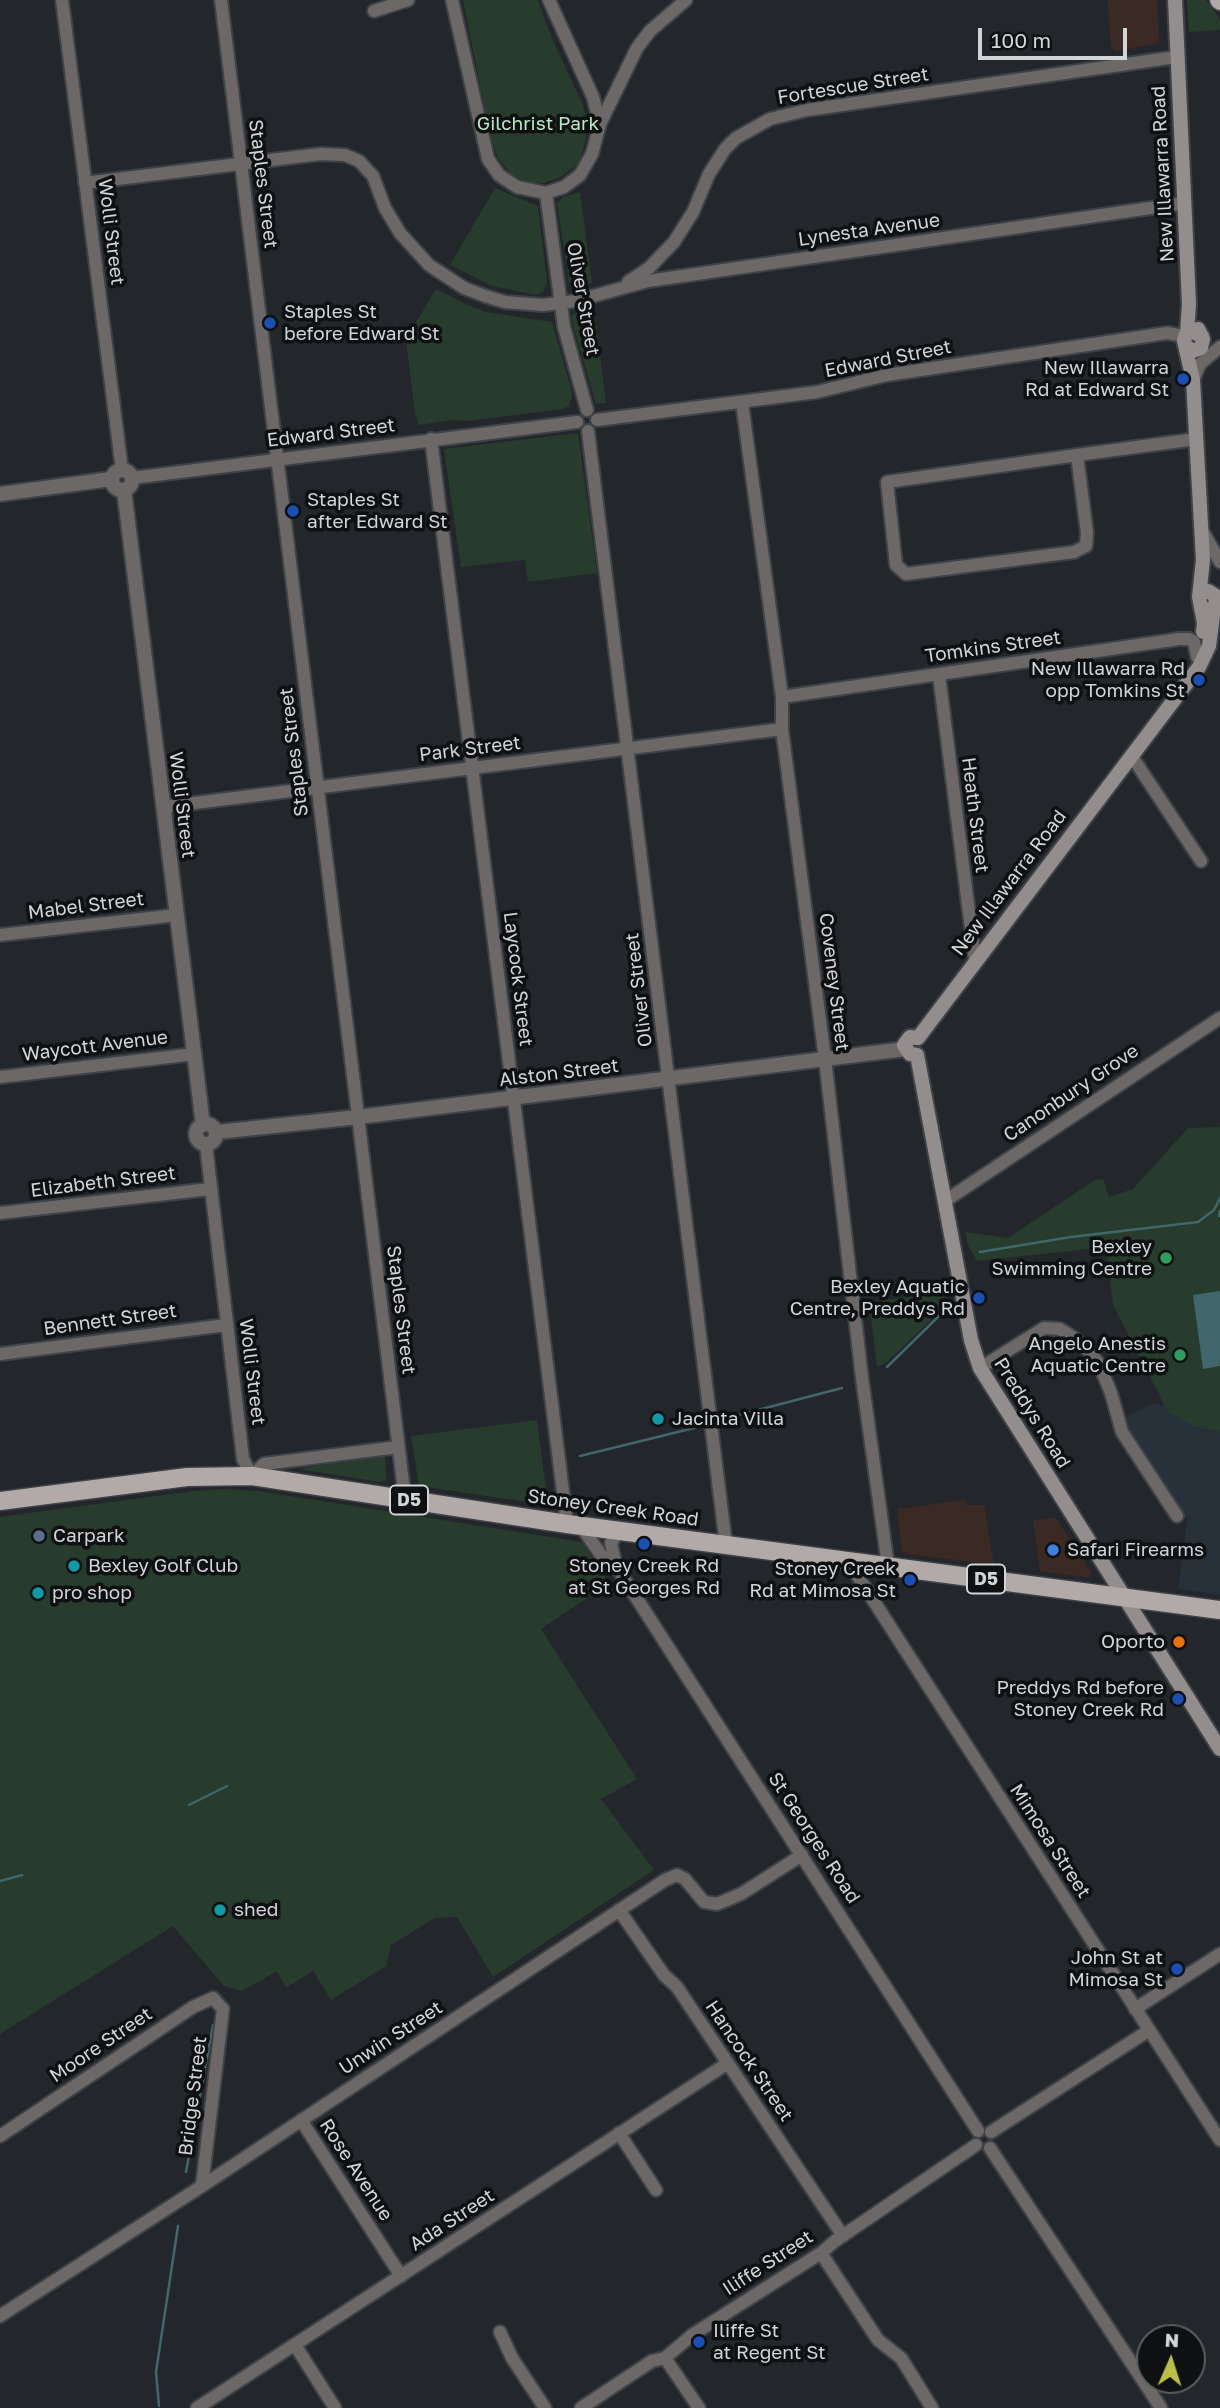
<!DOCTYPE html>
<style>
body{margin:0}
#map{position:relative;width:1220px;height:2408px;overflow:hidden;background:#23272b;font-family:"Golos Text",sans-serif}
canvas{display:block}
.north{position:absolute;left:1136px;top:2324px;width:70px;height:70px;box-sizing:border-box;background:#0e1012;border:2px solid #5c5f61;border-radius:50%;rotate:3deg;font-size:19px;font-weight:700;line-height:28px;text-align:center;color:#d2d5d8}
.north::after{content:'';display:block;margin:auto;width:24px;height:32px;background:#bac045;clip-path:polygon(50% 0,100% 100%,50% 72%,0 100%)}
.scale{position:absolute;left:978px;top:28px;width:149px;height:32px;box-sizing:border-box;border:4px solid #d2d5d8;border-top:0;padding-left:9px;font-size:21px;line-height:24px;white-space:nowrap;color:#d2d5d8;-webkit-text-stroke:5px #0e1012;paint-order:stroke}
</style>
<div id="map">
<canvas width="1220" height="2408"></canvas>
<div class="north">N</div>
<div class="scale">100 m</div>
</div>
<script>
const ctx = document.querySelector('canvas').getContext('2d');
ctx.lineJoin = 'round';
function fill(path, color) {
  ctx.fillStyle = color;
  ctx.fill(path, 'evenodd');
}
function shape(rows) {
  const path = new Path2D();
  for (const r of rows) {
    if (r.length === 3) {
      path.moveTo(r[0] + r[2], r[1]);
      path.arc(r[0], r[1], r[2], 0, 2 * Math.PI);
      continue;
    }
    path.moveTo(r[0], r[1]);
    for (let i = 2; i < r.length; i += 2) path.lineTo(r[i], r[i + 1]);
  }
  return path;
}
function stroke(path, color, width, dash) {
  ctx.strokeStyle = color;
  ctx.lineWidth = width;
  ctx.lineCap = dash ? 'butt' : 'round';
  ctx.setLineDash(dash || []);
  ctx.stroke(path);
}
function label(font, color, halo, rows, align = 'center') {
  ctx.font = font + ' "Golos Text",sans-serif';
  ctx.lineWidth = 7;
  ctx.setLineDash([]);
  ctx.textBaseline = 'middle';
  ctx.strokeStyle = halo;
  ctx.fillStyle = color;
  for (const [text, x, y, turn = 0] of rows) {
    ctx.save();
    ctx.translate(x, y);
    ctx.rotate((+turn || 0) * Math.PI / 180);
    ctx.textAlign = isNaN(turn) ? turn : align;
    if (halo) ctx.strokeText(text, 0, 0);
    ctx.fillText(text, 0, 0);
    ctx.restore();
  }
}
const commercial = shape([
 [1108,0,1157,0,1159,40,1155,44,1116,51,1111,47],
 [964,1500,966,1505,984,1505,994,1565,906,1554,902,1550,897,1509],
 [1056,1518,1092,1573,1089,1578,1040,1571,1033,1520]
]);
const built = shape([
 [1152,1403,1165,1405,1169,1412,1194,1426,1220,1431,1220,1595,1178,1589,1187,1523,1189,1518,1183,1515,1122,1420]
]);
const green = shape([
 [463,0,538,0,551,36,583,105,586,119,586,139,581,157,577,164,561,177,544,183,525,182,510,173,498,158,490,134],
 [1187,0,1206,0,1220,19,1220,30,1189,32],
 [495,188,538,206,547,282,543,292,535,295,492,286,450,265],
 [580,192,592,283,576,287,569,283,557,203,563,197],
 [436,289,467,305,486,312,552,322,571,388,572,397,569,406,562,409,467,421,452,420,419,425,415,414,406,339],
 [594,307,606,403,596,404,571,318,573,314],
 [578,433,597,573,528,582,525,560,461,567,444,449],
 [1220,1127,1220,1431,1194,1426,1168,1412,1113,1305,1106,1247,977,1261,969,1247,965,1232,1008,1238,1095,1180,1103,1179,1109,1197,1133,1189,1188,1128],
 [943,1293,945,1303,937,1314,887,1362,877,1367,869,1302],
 [537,1420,548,1505,419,1486,411,1436],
 [385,1454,386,1480,380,1482,299,1469],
 [226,1489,258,1491,582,1542,609,1583,541,1629,637,1779,601,1799,654,1870,493,1977,457,1917,435,1918,391,1945,386,1966,331,2000,313,1971,286,1988,277,1971,242,1991,224,1986,173,1926,0,2034,0,1517,193,1491]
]);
const water = shape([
 [1220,1291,1220,1366,1203,1369,1193,1295]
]);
const stream = shape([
 [1219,1216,1220,1211],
 [980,1252,1071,1237,1198,1222,1214,1210,1220,1198],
 [887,1367,940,1315],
 [731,1417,842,1388],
 [580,1456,694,1428],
 [189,1805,227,1786],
 [0,1881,22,1875],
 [186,2172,213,2025],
 [159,2406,156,2372,178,2226]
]);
const minor = shape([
 [62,0,122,470],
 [221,0,405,1499],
 [452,0,488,159,499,175,517,187,546,193,564,187,580,175,592,154,600,124,593,97,549,0],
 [374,11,408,0],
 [600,124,637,48,650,31,686,0],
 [85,183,320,154,345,155,359,161,373,176,385,208,400,233,429,265,464,288,485,296,505,302,543,305,575,301,648,281,1185,203],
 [546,193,564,327,587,410],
 [628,282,649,268,674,242,693,212,709,174,725,149,736,138,770,119,807,110,1176,57],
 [1193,380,1200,364,1220,347],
 [742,403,782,697,782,729,825,1059,862,1378,888,1566],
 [597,420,817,392,887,375,1167,333,1184,336],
 [588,431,726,1545],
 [431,439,567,1524],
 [1077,455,1087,533,1086,546,1074,552,906,574,896,565,887,482,1077,455,1196,439],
 [132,478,577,422],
 [1203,532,1220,562],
 [939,675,975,960],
 [782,697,1179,639,1189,639,1194,642,1197,657],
 [1131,755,1201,861],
 [163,807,782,729],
 [0,935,177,915],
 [0,1077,194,1054],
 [206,1145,243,1459,252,1476,264,1464,398,1447],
 [945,1201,1220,1018],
 [0,1213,210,1189],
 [0,1354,226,1325],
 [980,1368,1044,1328,1060,1329,1074,1338,1090,1352,1099,1364,1111,1393,1122,1432,1177,1516],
 [581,1526,601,1555,615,1566],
 [626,1532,616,1535,611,1543,616,1566,978,2131],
 [848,1561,1220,2140],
 [619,1910,664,1975,677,1987,843,2236],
 [1135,2009,1220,1954],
 [301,2120,401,2276],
 [991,2132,1148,2031],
 [619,2133,656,2190],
 [0,2136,193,2007,213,1998,223,2009,202,2186],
 [990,2148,1161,2408],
 [821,2253,878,2340,901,2358,932,2408],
 [0,2316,202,2186,665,1880,677,1875,685,1879,704,1902,717,1904,741,1894,802,1855],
 [500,2332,512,2358,545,2408],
 [295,2345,335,2408],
 [665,2358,699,2408],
 [197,2408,728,2063],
 [581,2408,652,2361,665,2358,692,2335,821,2253,835,2241,976,2145]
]);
const tertiary = shape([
 [122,480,10],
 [124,490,203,1125],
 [0,494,111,479],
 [206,1134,10],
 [217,1132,358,1117,905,1049]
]);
const secondary = shape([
 [1175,0,1189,304,1187,333],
 [1202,336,1190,331,1186,334,1184,341,1193,380,1203,560,1199,597,1204,623,1203,632],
 [1185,345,1193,351,1201,348,1203,339,1198,329],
 [1200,594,1208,591,1216,596,1215,607,1208,610],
 [918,1038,1199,667,1209,646,1214,608],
 [917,1055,971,1340,980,1368,1220,1749],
 [917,1055,910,1054,904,1045,910,1037,918,1038]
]);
const primary = shape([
 [1219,0,1220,1],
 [0,1501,187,1477,252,1476,567,1524,1220,1610]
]);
const markers = [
 [270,323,7,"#1a4fb4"],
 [1183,379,7,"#1a4fb4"],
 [293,511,7,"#1a4fb4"],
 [1199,680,7,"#1a4fb4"],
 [1166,1258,7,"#2e9e5b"],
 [979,1298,7,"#1a4fb4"],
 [1180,1355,7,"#2e9e5b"],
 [658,1419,7,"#0f9aa8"],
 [39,1536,7,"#5c6f8a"],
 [644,1544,7,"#1a4fb4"],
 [1053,1550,7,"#3f7fe0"],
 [74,1566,7,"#0f9aa8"],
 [910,1580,7,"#1a4fb4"],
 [38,1593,7,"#0f9aa8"],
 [1179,1642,7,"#e8710a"],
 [1178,1699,7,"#1a4fb4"],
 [220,1910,7,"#0f9aa8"],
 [1177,1969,7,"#1a4fb4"],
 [699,2342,7,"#1a4fb4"]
];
const shields = [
 [409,1500,38],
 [986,1579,38]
];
const shieldNames = [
 ["D5",409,1500],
 ["D5",986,1579]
];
const streetNames = [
 ["Fortescue Street",853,86,-9],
 ["New Illawarra Road",1163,174,-93],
 ["Staples Street",263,184,83],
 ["Lynesta Avenue",869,230,-8],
 ["Wolli Street",111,232,83],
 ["Oliver Street",583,299,80],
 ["Edward Street",888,359,-11],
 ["Edward Street",331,433,-7],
 ["Tomkins Street",993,647,-8],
 ["Park Street",470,749,-7],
 ["Staples Street",294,752,-97],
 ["Wolli Street",182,805,83],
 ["Heath Street",975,815,83],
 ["New Illawarra Road",1009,883,-53],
 ["Mabel Street",86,906,-7],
 ["Laycock Street",518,979,83],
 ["Coveney Street",834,982,83],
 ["Oliver Street",639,990,-97],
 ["Waycott Avenue",95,1046,-7],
 ["Alston Street",559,1073,-7],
 ["Canonbury Grove",1071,1093,-34],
 ["Elizabeth Street",103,1182,-7],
 ["Staples Street",401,1310,83],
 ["Bennett Street",110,1320,-8],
 ["Wolli Street",252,1372,83],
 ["Preddys Road",1032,1413,58],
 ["Stoney Creek Road",613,1508,8],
 ["St Georges Road",814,1838,57],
 ["Mimosa Street",1050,1841,57],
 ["Unwin Street",391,2038,-33],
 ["Moore Street",101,2045,-34],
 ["Hancock Street",749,2061,56],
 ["Bridge Street",193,2096,-83],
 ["Rose Avenue",356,2170,57],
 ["Ada Street",452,2220,-33],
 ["Iliffe Street",768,2263,-33]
];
const parkNames = [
 ["Gilchrist Park",538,124]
];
const poiNames = [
 ["Staples St",284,312],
 ["before Edward St",284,334],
 ["New Illawarra",1169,368,"right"],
 ["Rd at Edward St",1169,390,"right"],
 ["Staples St",307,500],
 ["after Edward St",307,522],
 ["New Illawarra Rd",1185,669,"right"],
 ["opp Tomkins St",1185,691,"right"],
 ["Bexley",1152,1247,"right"],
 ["Swimming Centre",1152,1269,"right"],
 ["Bexley Aquatic",965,1287,"right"],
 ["Centre, Preddys Rd",965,1309,"right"],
 ["Angelo Anestis",1166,1344,"right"],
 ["Aquatic Centre",1166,1366,"right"],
 ["Jacinta Villa",672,1419],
 ["Carpark",53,1536],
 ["Safari Firearms",1067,1550],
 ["Bexley Golf Club",88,1566],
 ["Stoney Creek Rd",644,1566,"center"],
 ["at St Georges Rd",644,1588,"center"],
 ["Stoney Creek",896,1569,"right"],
 ["Rd at Mimosa St",896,1591,"right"],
 ["pro shop",52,1593],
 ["Oporto",1165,1642,"right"],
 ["Preddys Rd before",1164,1688,"right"],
 ["Stoney Creek Rd",1164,1710,"right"],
 ["shed",234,1910],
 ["John St at",1163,1958,"right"],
 ["Mimosa St",1163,1980,"right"],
 ["Iliffe St",713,2331],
 ["at Regent St",713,2353]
];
fill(commercial, '#3b2923');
fill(built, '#273139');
fill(green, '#273c2c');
fill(water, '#40676b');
stroke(stream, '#40676b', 2.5);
stroke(minor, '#3f4347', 16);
stroke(tertiary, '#3f4347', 18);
stroke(secondary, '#3f4347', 18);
stroke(primary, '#3f4347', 21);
stroke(minor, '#6c6868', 12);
stroke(tertiary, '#6c6868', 14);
stroke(secondary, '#938d8d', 14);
stroke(primary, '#b2aaa9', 18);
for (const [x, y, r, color] of markers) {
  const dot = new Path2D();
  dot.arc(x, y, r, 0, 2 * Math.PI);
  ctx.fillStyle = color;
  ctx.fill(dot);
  stroke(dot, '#0e1012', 2.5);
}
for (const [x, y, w] of shields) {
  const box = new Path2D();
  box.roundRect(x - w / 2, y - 14.5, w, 29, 5);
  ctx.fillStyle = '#0e1012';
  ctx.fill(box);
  stroke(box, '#d2d5d8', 2);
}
label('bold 18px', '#d2d5d8', null, shieldNames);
label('19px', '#d2d5d8', '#0e1012', streetNames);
label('19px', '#b6e9c2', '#0e1012', parkNames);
label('19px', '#d2d5d8', '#0e1012', poiNames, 'left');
</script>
